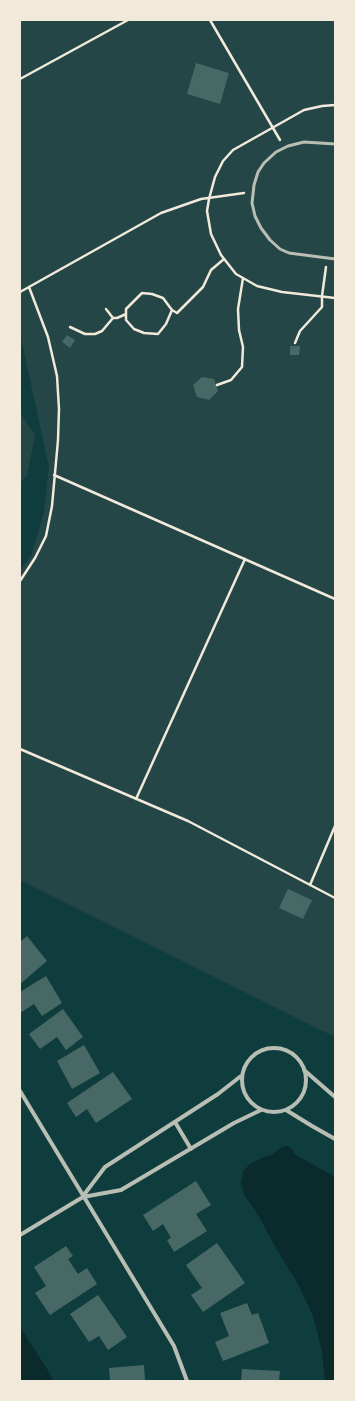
<!DOCTYPE html>
<style>
body{margin:0}
#map{position:relative;width:355px;height:1401px;overflow:hidden;background:#0f3d3e;font-family:Helvetica,sans-serif}
canvas{display:block}
.frame{position:absolute;inset:0;border:21px solid #f1e9da;pointer-events:none}
</style>
<div id="map">
<canvas width="355" height="1401"></canvas>
<div class="frame"></div>
</div>
<script>
const ctx = document.querySelector('canvas').getContext('2d');
ctx.lineJoin = 'round';
function fill(path, color) {
  ctx.fillStyle = color;
  ctx.fill(path, 'evenodd');
}
function shape(rows) {
  const path = new Path2D();
  for (const r of rows) {
    if (r.length === 3) {
      path.moveTo(r[0] + r[2], r[1]);
      path.arc(r[0], r[1], r[2], 0, 2 * Math.PI);
      continue;
    }
    path.moveTo(r[0], r[1]);
    for (let i = 2; i < r.length; i += 2) path.lineTo(r[i], r[i + 1]);
  }
  return path;
}
function stroke(path, color, width, dash) {
  ctx.strokeStyle = color;
  ctx.lineWidth = width;
  ctx.lineCap = dash ? 'butt' : 'round';
  ctx.setLineDash(dash || []);
  ctx.stroke(path);
}
const green = shape([
 [20,20,335,20,335,1037,20,880,20,570,31,556,44,512,49,467,20,334],
 [20,413,35,435,27,476,20,482]
]);
const water = shape([
 [287,1146,292,1149,294,1154,335,1177,335,1381,325,1381,322,1352,313,1316,298,1284,277,1250,257,1213,244,1195,241,1183,243,1171,250,1164,261,1158,271,1155,282,1147],
 [20,1327,49,1372,53,1381,20,1381]
]);
const building = shape([
 [196,63,229,73,220,104,187,94],
 [67,335,75,340,70,348,62,342],
 [290,346,300,346,299,355,290,355],
 [202,377,214,379,218,391,209,400,197,397,193,385],
 [288,889,312,900,303,919,279,908],
 [27,936,47,961,20,984,20,942],
 [46,976,62,1003,42,1016,34,1004,20,1013,20,992],
 [63,1009,83,1037,66,1050,57,1037,40,1049,29,1034],
 [84,1045,100,1073,72,1089,57,1061],
 [113,1072,132,1099,96,1123,87,1109,76,1117,67,1103],
 [196,1181,211,1205,196,1214,207,1231,174,1252,167,1240,171,1238,163,1224,153,1231,143,1215],
 [217,1243,245,1283,203,1312,191,1295,202,1288,186,1265],
 [66,1246,73,1256,68,1259,78,1274,87,1268,97,1284,50,1315,35,1293,46,1286,34,1267],
 [98,1295,127,1337,108,1350,99,1336,89,1342,70,1314],
 [247,1303,252,1315,258,1313,269,1343,223,1361,215,1342,229,1336,220,1313],
 [144,1365,145,1381,110,1381,109,1368],
 [242,1369,280,1371,279,1381,241,1381]
]);
const path = shape([
 [210,20,280,140],
 [20,79,128,20],
 [335,105,322,106,304,110,233,150,223,161,215,177,209,199,207,211,211,234,221,255,236,274,257,286,282,292,335,298],
 [20,292,161,213,201,199,244,193],
 [106,309,113,318,117,318,126,314],
 [172,310,166,324,158,334,144,333,134,329,126,320,126,309,142,293,152,294,163,298,172,310,177,313,203,287,211,270,224,259],
 [70,327,85,334,95,334,102,331,113,318],
 [295,343,300,331,322,307,322,296,326,267],
 [217,385,231,380,242,367,243,347,239,330,238,309,243,278],
 [54,475,335,599],
 [20,581,35,558,46,536,52,506,58,440,59,409,57,376,48,337,29,287],
 [20,749,188,821,335,898],
 [136,799,245,559],
 [310,885,335,826]
]);
const service = shape([
 [335,144,304,142,288,146,276,152,264,163,258,172,254,185,252,203,255,216,261,228,270,240,280,249,289,253,335,259]
]);
const minor = shape([
 [274,1080,32],
 [304,1070,335,1097],
 [20,1091,174,1346,187,1381],
 [286,1110,312,1126,335,1139],
 [175,1122,191,1149],
 [83,1196,105,1167,218,1094,241,1076],
 [20,1235,83,1197,121,1190,234,1123,261,1110]
]);
fill(green, '#244646');
fill(water, '#0a2a2b');
fill(building, '#486865');
stroke(path, '#f1e9da', 2.5);
stroke(service, '#b8beb3', 3);
stroke(minor, '#b8beb3', 4);
</script>
